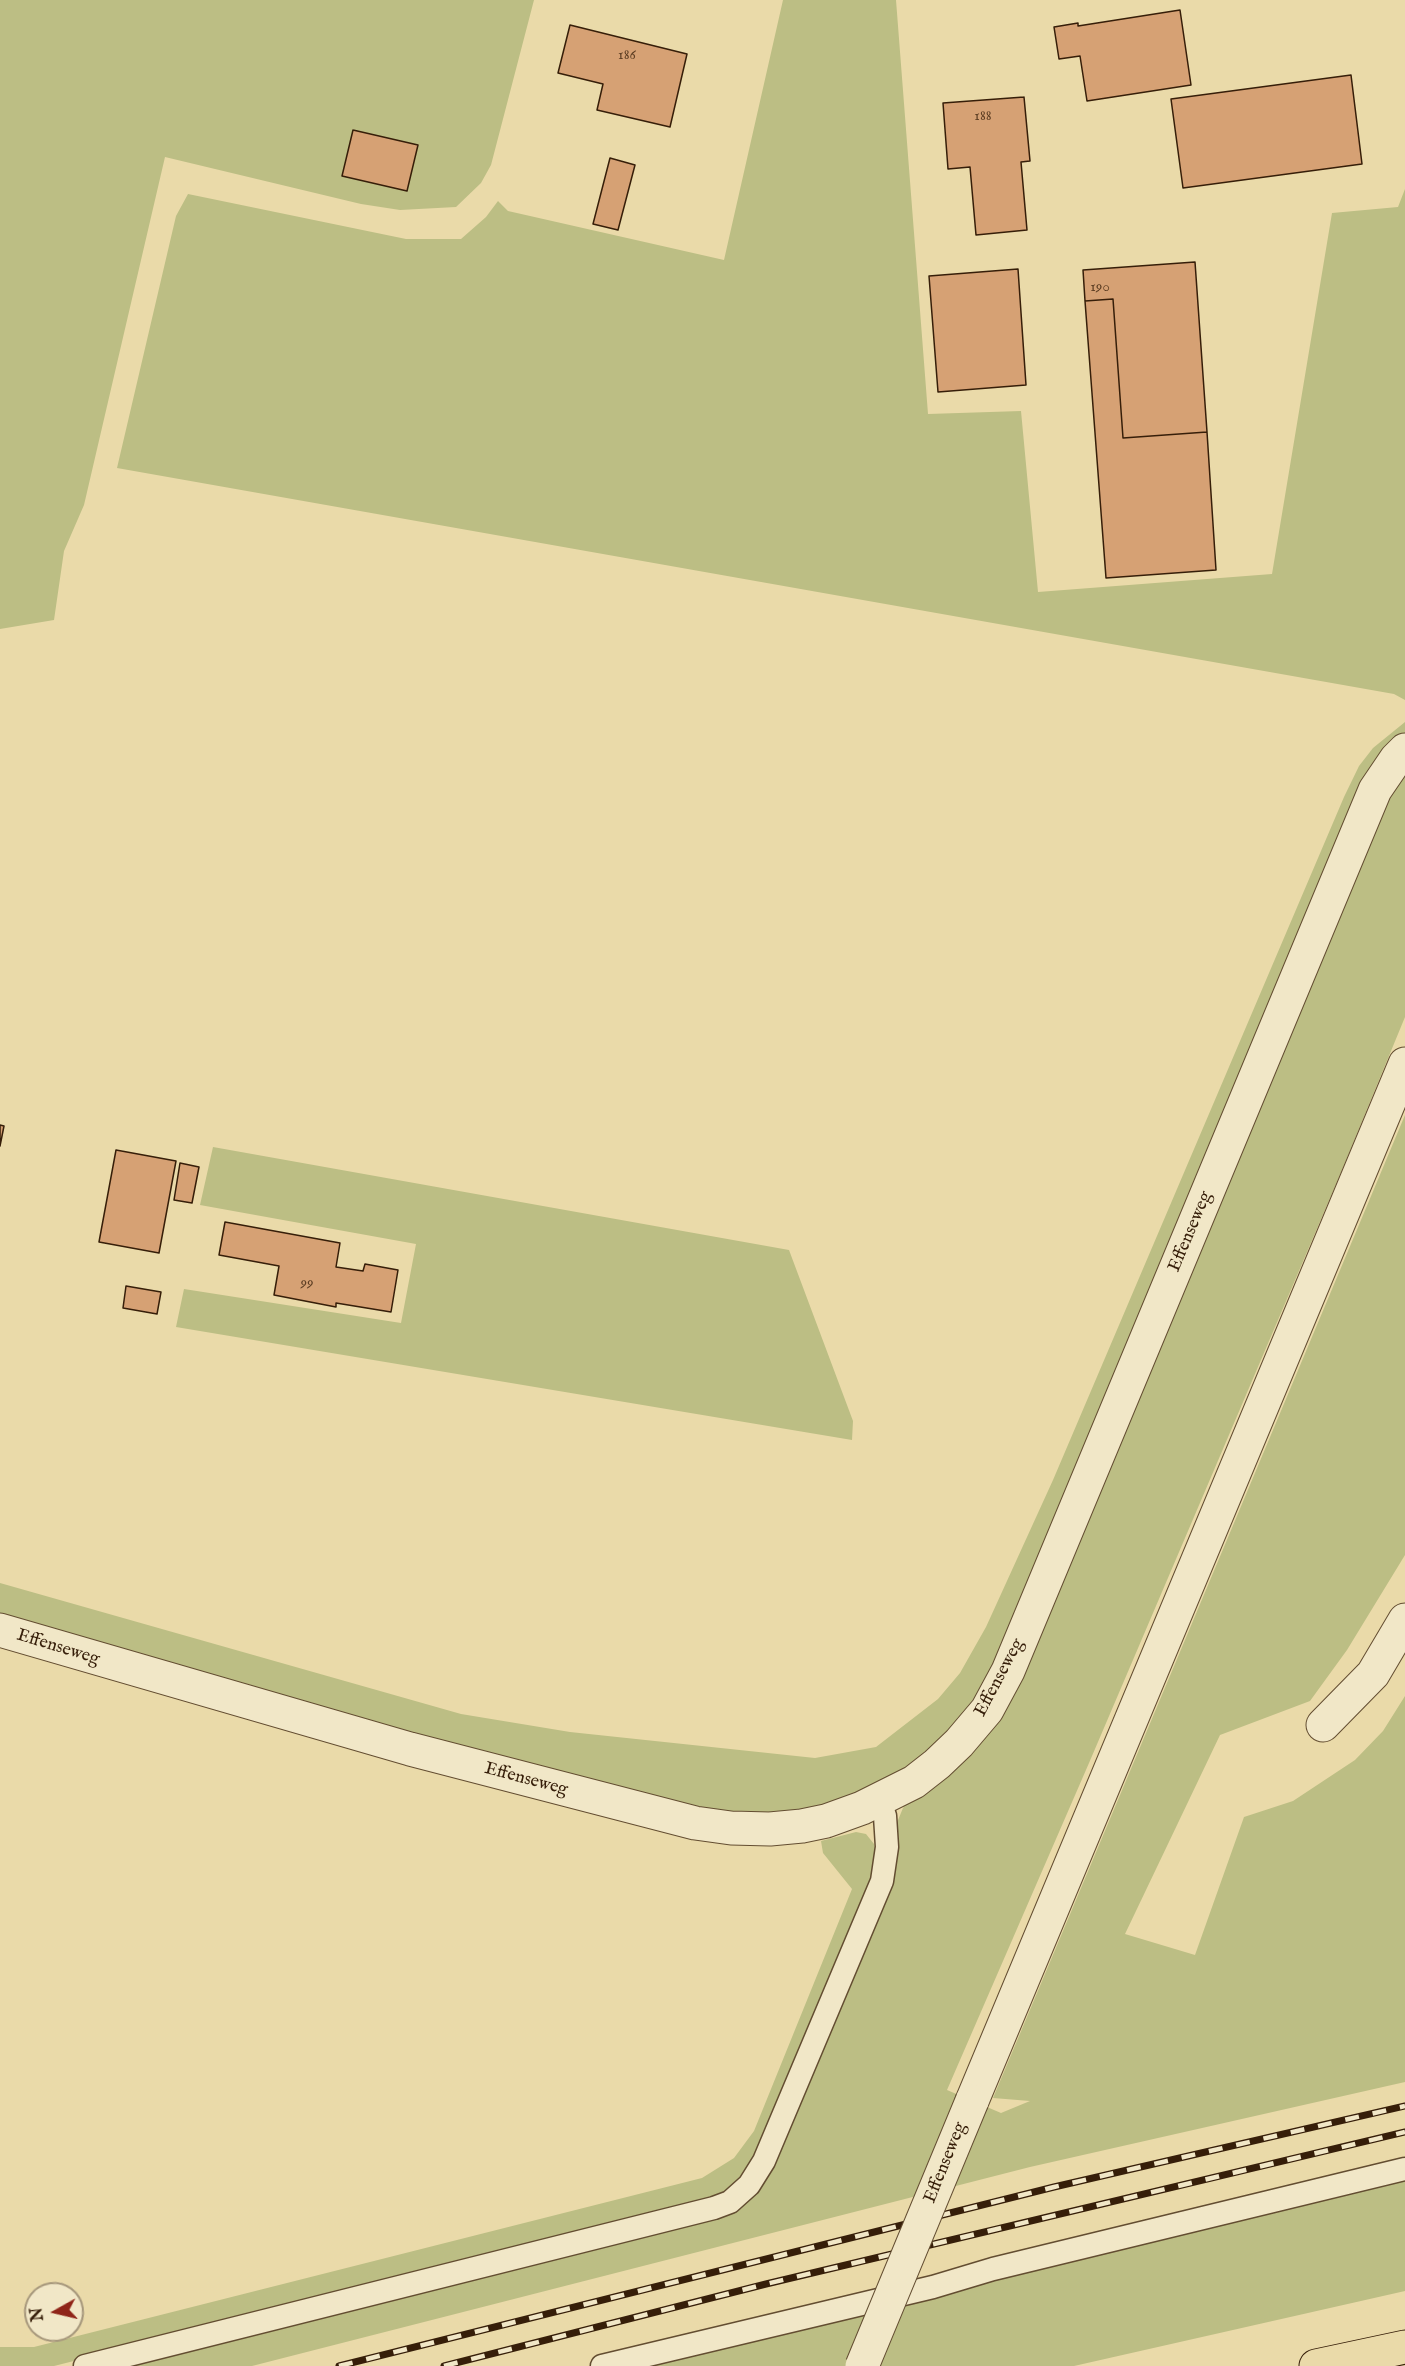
<!DOCTYPE html>
<style>
body{margin:0}
#map{position:relative;width:1405px;height:2366px;overflow:hidden;background:#eadaa9;font-family:"IM FELL English",serif}
canvas{display:block}
.north{position:absolute;left:24px;top:2282px;width:60px;height:60px;box-sizing:border-box;background:#f1e7c7;border:2px solid #a6977b;border-radius:50%;rotate:262deg;font-size:16px;font-weight:700;line-height:24px;text-align:center;color:#361e09}
.north::after{content:'';display:block;margin:auto;width:21px;height:27px;background:#8f2418;clip-path:polygon(50% 0,100% 100%,50% 72%,0 100%)}
</style>
<div id="map">
<canvas width="1405" height="2366"></canvas>
<div class="north">N</div>
</div>
<script>
const ctx = document.querySelector('canvas').getContext('2d');
ctx.lineJoin = 'round';
function fill(path, color) {
  ctx.fillStyle = color;
  ctx.fill(path, 'evenodd');
}
function shape(rows) {
  const path = new Path2D();
  for (const r of rows) {
    path.moveTo(r[0], r[1]);
    for (let i = 2; i < r.length; i += 2) path.lineTo(r[i], r[i + 1]);
  }
  return path;
}
function stroke(path, color, width, dash) {
  ctx.strokeStyle = color;
  ctx.lineWidth = width;
  ctx.lineCap = dash ? 'butt' : 'round';
  ctx.setLineDash(dash || []);
  ctx.stroke(path);
}
function label(font, color, halo, rows, align = 'center') {
  ctx.font = font + ' "IM FELL English",serif';
  ctx.lineWidth = 4.5;
  ctx.setLineDash([]);
  ctx.textBaseline = 'middle';
  ctx.strokeStyle = halo;
  ctx.fillStyle = color;
  for (const [text, x, y, turn = 0] of rows) {
    ctx.save();
    ctx.translate(x, y);
    ctx.rotate((+turn || 0) * Math.PI / 180);
    ctx.textAlign = isNaN(turn) ? turn : align;
    if (halo) ctx.strokeText(text, 0, 0);
    ctx.fillText(text, 0, 0);
    ctx.restore();
  }
}
const green = shape([
 [0,0,534,0,491,165,481,183,456,207,400,210,361,204,165,157,84,505,64,551,54,620,0,629],
 [783,0,896,0,928,414,1021,411,1038,592,1272,574,1332,213,1398,207,1405,189,1405,700,1394,694,117,468,176,216,188,194,406,239,461,239,486,217,498,201,508,211,724,260],
 [1405,722,1405,739,985,1692,954,1731,880,1788,800,1816,686,1812,0,1617,0,1583,461,1714,570,1732,815,1758,876,1747,938,1699,960,1673,986,1627,1053,1480,1344,797,1359,766,1373,748],
 [1405,772,1405,1017,1342,1170,1089,1763,947,2090,1001,2113,1030,2101,993,2098,1405,1115,1405,1555,1347,1650,1310,1701,1220,1735,1125,1934,1195,1955,1244,1817,1293,1801,1355,1760,1383,1731,1405,1696,1405,2082,1030,2167,252,2366,118,2366,739,2207,903,1808,912,1795,962,1756,1384,804],
 [213,1147,789,1250,853,1421,852,1440,176,1327,184,1289,401,1323,416,1244,200,1205],
 [856,1832,866,1834,874,1844,879,1861,758,2156,743,2176,728,2189,707,2201,54,2366,0,2366,0,2347,34,2347,702,2178,734,2158,754,2131,852,1889,823,1853,821,1841],
 [1405,2180,1405,2291,1074,2366,635,2366,993,2277]
]);
const building = shape([
 [1180,10,1191,85,1087,101,1080,56,1059,59,1054,27,1078,23,1078,26,1180,10],
 [570,25,687,54,670,127,597,110,603,84,558,73,570,25],
 [1351,75,1362,164,1183,188,1171,99,1351,75],
 [1024,97,1030,161,1021,162,1027,230,976,235,970,167,948,169,943,103,1024,97],
 [353,130,418,145,407,191,342,176,353,130],
 [610,158,635,165,618,230,593,224,610,158],
 [1195,262,1207,432,1123,438,1113,299,1085,301,1083,270,1195,262],
 [1018,269,1026,385,938,392,929,276,1018,269],
 [1113,299,1123,438,1207,432,1216,570,1106,578,1085,301,1113,299],
 [0,1125,4,1126,0,1146,0,1125],
 [116,1150,176,1161,159,1253,99,1242,116,1150],
 [180,1163,199,1167,192,1203,174,1200,180,1163],
 [225,1222,340,1243,336,1267,363,1271,365,1264,398,1270,391,1312,336,1303,336,1307,274,1295,279,1266,219,1255,225,1222],
 [126,1286,161,1292,157,1314,123,1308,126,1286]
]);
const service = shape([
 [85,2366,714,2208,730,2202,749,2185,764,2161,882,1881,887,1847,885,1816,880,1801],
 [602,2366,933,2287,993,2269,1405,2169]
]);
const minor = shape([
 [0,1630,410,1749,695,1823,731,1828,770,1829,802,1826,826,1821,862,1808,914,1782,937,1764,959,1743,987,1710,1008,1671,1375,790,1396,759,1405,750],
 [1323,1725,1373,1674,1405,1620],
 [972,2101,1405,1064]
]);
const motorway = shape([
 [1316,2366,1405,2347]
]);
const rail = shape([
 [339,2366,1054,2187,1405,2106],
 [444,2366,766,2284,1405,2132]
]);
const minorBridge = shape([
 [862,2366,972,2101]
]);
const numberNames = [
 ["186",627,56],
 ["188",983,117],
 ["190",1100,288],
 ["99",307,1284]
];
const streetNames = [
 ["Effenseweg",1191,1232,-67],
 ["Effenseweg",58,1648,17],
 ["Effenseweg",1000,1678,-62],
 ["Effenseweg",526,1780,15],
 ["Effenseweg",946,2163,-68]
];
fill(green, '#bcbe84');
fill(building, '#d6a174');
stroke(building, '#361e09', 1.5);
stroke(service, '#634d31', 25);
stroke(minor, '#634d31', 35);
stroke(motorway, '#361e09', 35);
stroke(service, '#f1e7c7', 22);
stroke(minor, '#f1e7c7', 33);
stroke(motorway, '#eadaa9', 33);
stroke(rail, '#361e09', 7);
stroke(rail, '#f1e7c7', 4.5, [14]);
stroke(minorBridge, '#634d31', 35, []);
stroke(minorBridge, '#f1e7c7', 33);
label('15px', '#5e3f24', null, numberNames);
label('18px', '#361e09', '#f1e7c7', streetNames);
</script>
